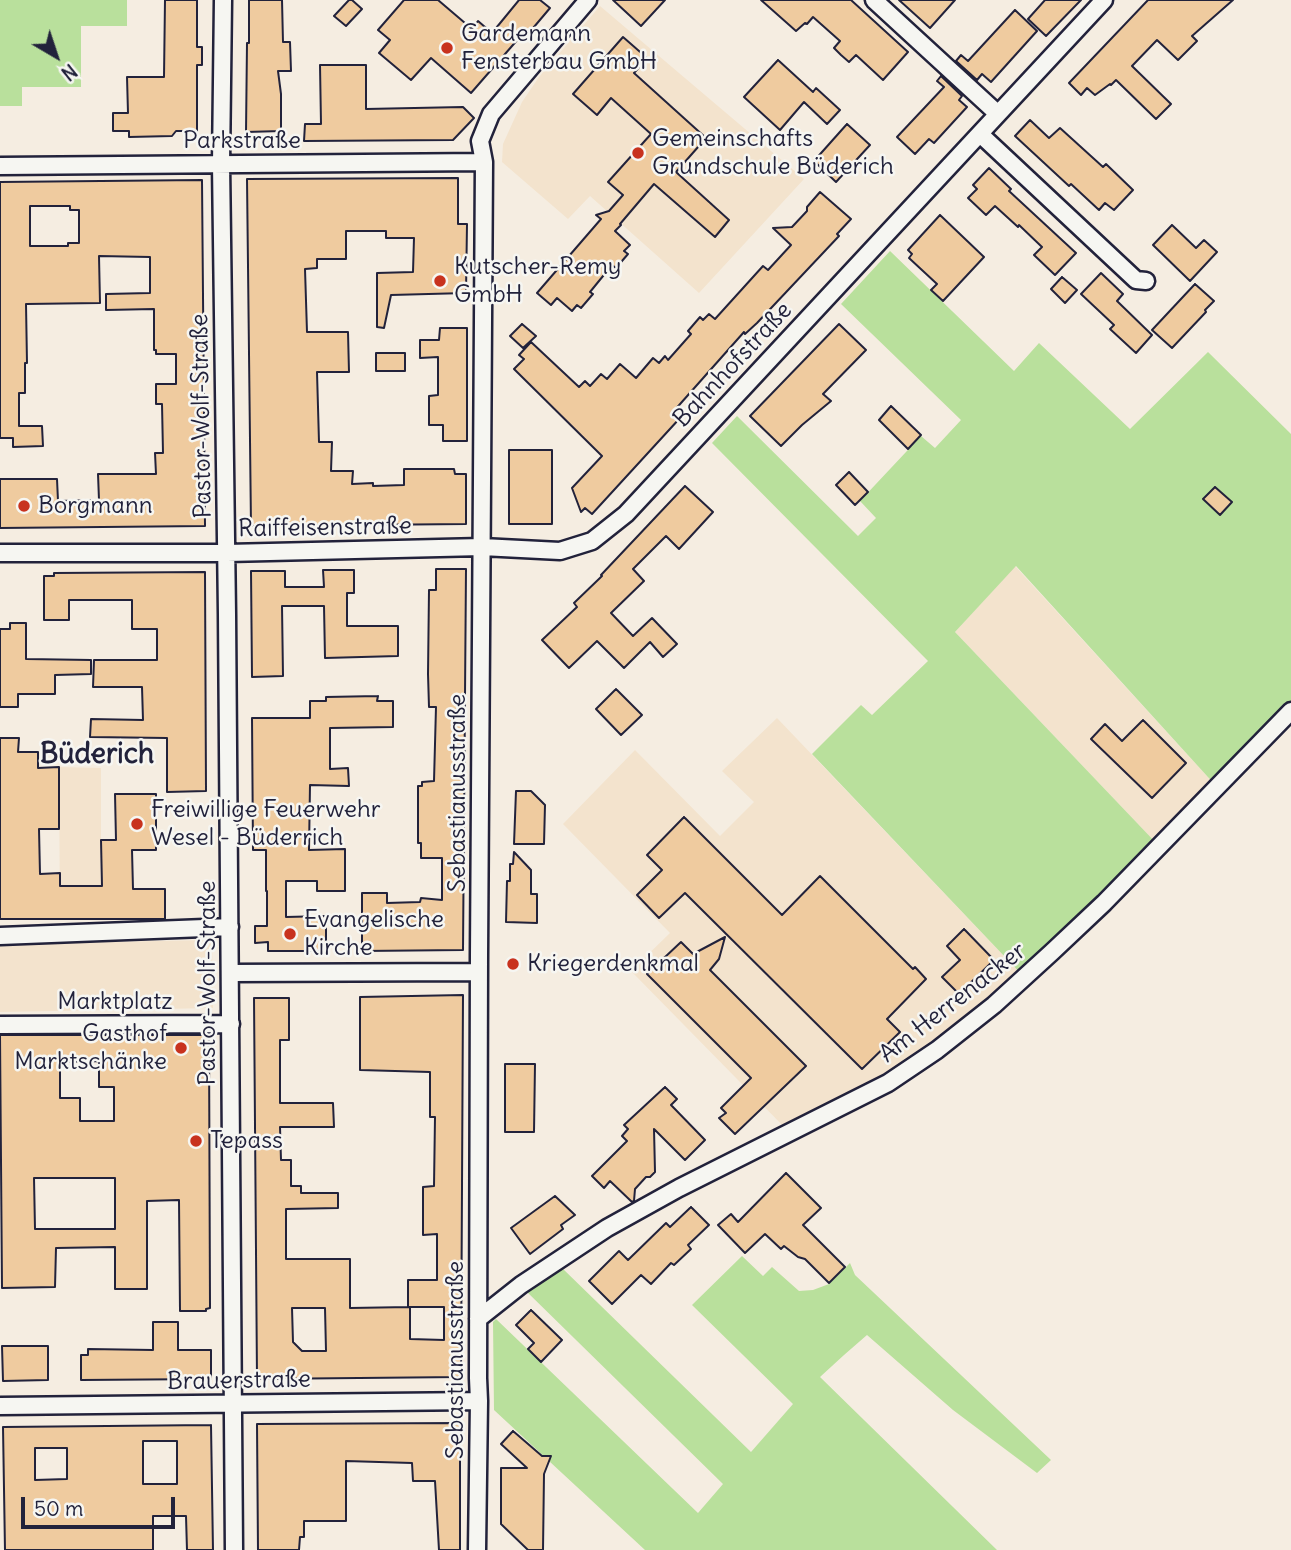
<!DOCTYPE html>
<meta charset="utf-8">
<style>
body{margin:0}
#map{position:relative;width:1291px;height:1550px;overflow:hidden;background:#f5ede1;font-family:Delius,sans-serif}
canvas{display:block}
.north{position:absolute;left:21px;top:21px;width:70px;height:70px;-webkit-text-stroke:5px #f6f6f2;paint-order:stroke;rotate:141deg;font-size:19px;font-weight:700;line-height:28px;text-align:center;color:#22223b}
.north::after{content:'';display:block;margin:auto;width:24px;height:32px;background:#22223b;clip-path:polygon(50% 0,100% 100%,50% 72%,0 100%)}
.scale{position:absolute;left:21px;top:1497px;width:154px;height:32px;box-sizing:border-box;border:4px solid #22223b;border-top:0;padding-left:9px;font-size:21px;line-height:24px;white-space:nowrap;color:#22223b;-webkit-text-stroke:5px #f6f6f2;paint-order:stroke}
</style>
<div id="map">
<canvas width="1291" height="1550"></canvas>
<div class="north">N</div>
<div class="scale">50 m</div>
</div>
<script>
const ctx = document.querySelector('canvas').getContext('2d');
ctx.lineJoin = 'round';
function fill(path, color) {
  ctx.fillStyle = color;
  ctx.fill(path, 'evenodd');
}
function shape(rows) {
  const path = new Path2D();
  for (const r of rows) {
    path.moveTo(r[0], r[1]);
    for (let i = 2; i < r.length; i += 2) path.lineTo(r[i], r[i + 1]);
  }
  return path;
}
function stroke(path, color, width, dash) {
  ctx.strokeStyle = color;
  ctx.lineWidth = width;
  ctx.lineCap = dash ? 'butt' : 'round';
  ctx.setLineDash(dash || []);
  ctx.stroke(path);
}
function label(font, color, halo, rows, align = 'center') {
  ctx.font = font + ' Delius,sans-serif';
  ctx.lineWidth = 5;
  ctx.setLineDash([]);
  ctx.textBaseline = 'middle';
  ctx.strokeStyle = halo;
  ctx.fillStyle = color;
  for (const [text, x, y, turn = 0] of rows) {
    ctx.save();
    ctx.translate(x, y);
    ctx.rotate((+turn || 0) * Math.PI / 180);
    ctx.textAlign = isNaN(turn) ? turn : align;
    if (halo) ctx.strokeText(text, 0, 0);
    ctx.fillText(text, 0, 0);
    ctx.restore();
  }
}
const built = shape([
 [600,6,804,179,699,293,590,196,568,219,502,162,503,144,522,102,539,77],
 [1015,566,1217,787,1159,846,955,632],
 [777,718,1024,977,903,1073,790,1133,631,971,670,933,563,824,635,750,720,836,754,802,722,771],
 [59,767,101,768,101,855,117,919,60,919],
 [212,940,213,1008,0,1012,0,944]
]);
const green = shape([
 [0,0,127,0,127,26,81,26,81,87,22,87,22,106,0,106],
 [890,251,1014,371,1039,343,1130,429,1208,352,1291,434,1291,711,1217,787,1016,566,955,632,1159,846,1024,977,812,754,861,705,872,715,928,661,712,443,737,416,858,536,876,518,860,501,921,436,935,448,961,420,841,304],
 [742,1256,763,1276,772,1267,799,1291,813,1290,829,1284,850,1263,855,1275,1051,1460,1037,1473,953,1410,867,1335,844,1355,820,1377,997,1550,645,1550,494,1410,493,1322,496,1319,698,1513,723,1484,525,1290,561,1267,751,1452,793,1404,692,1305]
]);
const building = shape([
 [165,0,197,0,197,47,202,47,202,65,197,65,197,131,176,131,172,136,129,137,129,131,113,131,113,113,128,113,127,77,164,77,165,0],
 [249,0,282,0,283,42,290,42,291,71,278,71,281,94,281,131,246,132,247,43,249,43,249,0],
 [349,0,352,0,362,9,346,26,334,16,349,0],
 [404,0,438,0,472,29,478,21,492,33,519,0,540,0,550,8,523,40,519,38,471,93,431,58,411,80,379,53,390,40,378,30,404,0],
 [613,0,665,0,641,26,613,0],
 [761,0,851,0,908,52,883,80,856,55,849,62,841,55,834,48,840,41,813,17,807,24,805,23,796,31,761,0],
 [899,0,955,0,930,28,899,0],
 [1045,0,1081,0,1046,36,1028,19,1045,0],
 [1148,0,1233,0,1192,36,1197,41,1178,60,1157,40,1132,66,1171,104,1156,119,1116,80,1111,85,1110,84,1095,95,1087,88,1081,95,1069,83,1148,0],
 [1015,10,1037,31,991,82,982,74,977,80,956,61,961,55,968,61,1015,10],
 [623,37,647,58,634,73,706,138,676,172,729,220,715,237,654,184,620,224,621,225,615,231,630,245,624,251,628,254,616,268,612,265,590,292,593,294,581,308,577,305,572,311,557,298,551,305,537,293,601,219,596,215,609,211,623,195,608,182,651,134,611,98,597,115,573,94,623,37],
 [778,60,813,92,816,88,840,110,827,124,804,102,780,130,744,97,778,60],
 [320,65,366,65,366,109,463,107,474,118,453,140,304,141,305,124,321,124,320,65],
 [941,76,962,96,959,100,967,107,934,143,929,139,915,154,897,137,944,87,937,81,941,76],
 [1030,120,1049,138,1060,128,1103,167,1106,164,1133,190,1114,210,1105,203,1099,210,1071,184,1069,186,1015,136,1030,120],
 [847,124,870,145,836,182,814,161,847,124],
 [989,168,1011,189,1009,191,1076,253,1055,275,1034,255,1042,247,1019,225,1018,227,995,206,986,215,968,198,977,189,973,185,989,168],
 [458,178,458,224,467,224,466,293,391,295,384,328,377,327,377,273,413,272,414,238,386,238,386,231,346,231,346,259,317,259,317,268,305,269,307,332,348,332,349,372,317,372,319,442,332,442,331,471,353,471,352,484,373,483,373,486,404,485,404,469,454,469,455,474,466,474,466,524,251,526,247,179,458,178],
 [202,180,205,526,0,528,0,479,57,479,58,501,99,500,98,474,156,474,155,453,163,453,162,404,156,404,156,384,176,384,176,354,156,354,156,350,154,350,154,309,106,310,106,294,150,293,150,257,99,256,100,303,26,304,27,363,25,363,25,393,19,393,19,426,42,426,43,446,13,447,13,438,0,438,0,182,202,180],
 [30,206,70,206,70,210,79,210,79,243,68,243,68,246,30,246,30,206],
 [820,192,851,219,837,234,839,236,757,323,745,334,744,332,673,412,680,418,592,514,585,508,581,512,572,488,602,456,514,369,524,359,519,355,531,342,579,387,585,381,590,386,601,374,607,379,620,364,636,378,653,358,659,363,665,356,668,360,691,334,688,331,700,317,703,320,709,314,715,319,763,266,768,270,791,245,773,228,792,227,807,211,807,207,820,192],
 [940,215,984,257,943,301,931,290,937,284,909,258,912,254,908,250,940,215],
 [1172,225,1196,248,1204,240,1217,252,1190,281,1153,245,1172,225],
 [1101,273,1123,294,1117,301,1152,335,1136,353,1110,329,1114,325,1081,294,1101,273],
 [1062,277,1077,290,1065,303,1051,289,1062,277],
 [1195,284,1214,301,1205,310,1206,312,1172,348,1152,330,1195,284],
 [522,324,536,336,523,348,510,336,522,324],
 [839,324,866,350,823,394,831,401,802,425,781,446,750,416,839,324],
 [440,328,467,328,467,441,443,441,443,425,429,425,429,396,438,395,438,357,420,358,420,340,439,340,440,328],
 [376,353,405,353,405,371,376,371,376,353],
 [891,406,921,435,908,449,879,420,891,406],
 [509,450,552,450,552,524,509,524,509,450],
 [849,472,868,492,855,505,836,485,849,472],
 [685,486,713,512,679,549,666,536,633,569,644,581,611,613,633,636,652,618,677,644,663,657,650,642,624,668,597,641,569,668,542,640,577,607,574,603,602,576,601,575,685,486],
 [1215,487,1232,502,1220,515,1203,499,1215,487],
 [436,569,466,569,463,950,362,951,362,893,387,893,387,903,420,902,421,898,442,900,442,858,421,858,421,843,418,843,418,786,422,786,422,782,434,781,436,707,429,707,428,674,429,590,436,590,436,569],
 [323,570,354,570,354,593,347,593,347,626,398,626,398,656,325,658,324,606,282,606,283,676,252,677,251,571,285,571,285,587,324,587,323,570],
 [205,572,206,791,167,792,167,738,90,737,91,719,143,720,142,687,93,687,94,660,157,660,157,629,132,629,132,600,69,600,69,620,44,620,44,576,54,576,54,573,205,572],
 [10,623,26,623,26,659,91,660,91,674,55,675,55,694,18,694,18,707,0,707,0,629,10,629,10,623],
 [616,689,642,715,621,735,596,709,616,689],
 [378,696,377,701,393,701,393,727,330,728,330,769,348,768,349,786,310,785,309,850,345,849,345,891,317,891,317,881,286,881,286,917,326,916,326,951,268,951,268,942,255,943,255,926,267,926,267,891,266,891,266,850,253,850,252,718,310,718,310,701,326,701,326,697,378,696],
 [1143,720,1186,763,1152,798,1091,739,1105,724,1122,741,1143,720],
 [0,738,19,738,18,752,38,752,38,768,59,767,59,829,39,829,40,874,60,873,60,886,102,886,101,840,116,840,115,794,156,794,156,850,132,850,133,889,165,889,165,919,0,919,0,738],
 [516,791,531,791,545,805,544,844,514,844,516,791],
 [684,817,782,915,820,876,913,969,915,967,926,979,887,1019,900,1032,862,1069,685,893,659,918,637,895,662,870,647,855,684,817],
 [514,852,531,870,531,894,537,894,537,923,506,922,507,881,510,881,510,864,513,864,514,852],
 [964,929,994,960,959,994,942,977,960,960,947,946,964,929],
 [725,937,719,959,710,970,806,1066,735,1134,719,1118,726,1113,721,1108,751,1078,647,974,681,942,693,954,725,937],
 [463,995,461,1377,257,1379,254,998,289,998,289,1040,280,1040,280,1103,333,1103,334,1127,280,1127,281,1160,291,1160,291,1186,301,1186,301,1193,338,1193,338,1208,286,1209,286,1259,350,1259,350,1308,410,1307,410,1339,444,1340,444,1307,408,1307,408,1280,437,1280,437,1234,423,1235,423,1187,434,1186,435,1117,430,1117,430,1072,360,1070,360,997,463,995],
 [292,1308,325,1308,326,1351,302,1351,293,1342,292,1308],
 [0,1035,209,1035,210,1308,206,1309,206,1311,180,1311,179,1200,147,1201,147,1289,115,1289,115,1247,56,1248,55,1287,2,1288,0,1035],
 [99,1061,99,1087,114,1087,114,1121,80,1121,80,1098,60,1098,60,1062,99,1061],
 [34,1178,115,1178,115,1229,35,1229,34,1178],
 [505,1064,535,1064,534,1132,505,1132,505,1064],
 [665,1087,677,1099,671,1105,705,1140,685,1160,654,1129,655,1172,650,1177,646,1177,635,1189,634,1201,632,1202,610,1181,604,1188,592,1176,627,1141,622,1136,628,1129,624,1125,665,1087],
 [786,1173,821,1208,803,1225,845,1267,829,1283,805,1259,798,1257,784,1246,781,1249,765,1234,745,1253,718,1225,731,1214,738,1222,786,1173],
 [555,1196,575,1215,561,1225,563,1229,530,1254,511,1228,555,1196],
 [691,1207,709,1225,688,1245,691,1249,674,1265,671,1263,651,1284,641,1275,612,1304,589,1281,619,1251,628,1260,666,1223,670,1227,691,1207],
 [531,1310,562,1340,541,1362,528,1349,534,1343,516,1325,531,1310],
 [153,1322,178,1322,178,1350,211,1350,211,1379,81,1380,81,1355,88,1355,88,1349,153,1350,153,1322],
 [2,1346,48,1346,48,1380,3,1381,2,1346],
 [460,1423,460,1550,439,1550,435,1481,413,1481,412,1463,346,1461,346,1521,304,1521,304,1537,300,1537,299,1550,258,1550,257,1424,460,1423],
 [211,1425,213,1550,187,1550,186,1516,153,1516,153,1550,5,1550,3,1427,211,1425],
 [143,1441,177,1441,177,1484,143,1484,143,1441],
 [35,1448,67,1448,67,1479,35,1480,35,1448],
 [513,1431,542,1456,551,1456,544,1474,543,1550,528,1550,501,1524,501,1468,527,1468,501,1444,513,1431]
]);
const minor = shape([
 [223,0,221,164,227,614,234,1550],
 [874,0,998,114],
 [980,134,1136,280,1146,281],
 [0,166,484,162],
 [0,553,227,553,482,547,560,551,592,541,626,514,1104,0],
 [0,936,230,927],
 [230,973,479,972],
 [0,1025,231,1024],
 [478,1319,521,1285,607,1228,679,1188,888,1083,937,1050,994,1005,1052,952,1104,903,1291,711],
 [0,1406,479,1401],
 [477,1550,479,1401,478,1378,479,954,484,162,480,141,491,114,588,0]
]);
const markers = [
 [447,48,7,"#c8321e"],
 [638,153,7,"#c8321e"],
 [440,281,7,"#c8321e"],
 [24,506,7,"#c8321e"],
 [137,824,7,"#c8321e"],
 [290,934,7,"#c8321e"],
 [513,964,7,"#c8321e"],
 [181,1048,7,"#c8321e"],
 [196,1141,7,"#c8321e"]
];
const poiNames = [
 ["Gardemann",461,34],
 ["Fensterbau GmbH",461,62],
 ["Gemeinschafts",652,139],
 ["Grundschule Büderich",652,167],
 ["Kutscher-Remy",454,267],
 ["GmbH",454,295],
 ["Borgmann",38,506],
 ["Freiwillige Feuerwehr",151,810],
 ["Wesel - Büderrich",151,838],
 ["Evangelische",304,920],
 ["Kirche",304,948],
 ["Kriegerdenkmal",527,964],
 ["Gasthof",167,1034,"right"],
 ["Marktschänke",167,1062,"right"],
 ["Tepass",210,1141]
];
const streetNames = [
 ["Parkstraße",242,141],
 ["Bahnhofstraße",733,365,-47],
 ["Pastor-Wolf-Straße",202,416,-91],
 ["Raiffeisenstraße",325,528,-1],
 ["Sebastianusstraße",458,793,-90],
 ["Pastor-Wolf-Straße",208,983,-90],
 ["Marktplatz",115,1002],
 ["Am Herrenacker",953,1003,-38],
 ["Sebastianusstraße",456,1360,-90],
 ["Brauerstraße",239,1381,-1]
];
const quarterNames = [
 ["Büderich",97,755]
];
fill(built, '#f3e3cd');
fill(green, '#b9e09c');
fill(building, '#efcb9f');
stroke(building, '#22223b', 2);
stroke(minor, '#22223b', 21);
stroke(minor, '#f6f6f2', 16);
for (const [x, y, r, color] of markers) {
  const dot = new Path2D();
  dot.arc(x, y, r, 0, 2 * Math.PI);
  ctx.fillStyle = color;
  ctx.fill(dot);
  stroke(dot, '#f6f6f2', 2.5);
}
label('24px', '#22223b', '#f6f6f2', poiNames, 'left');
label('24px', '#22223b', '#f6f6f2', streetNames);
label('bold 28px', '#22223b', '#f6f6f2', quarterNames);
</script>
